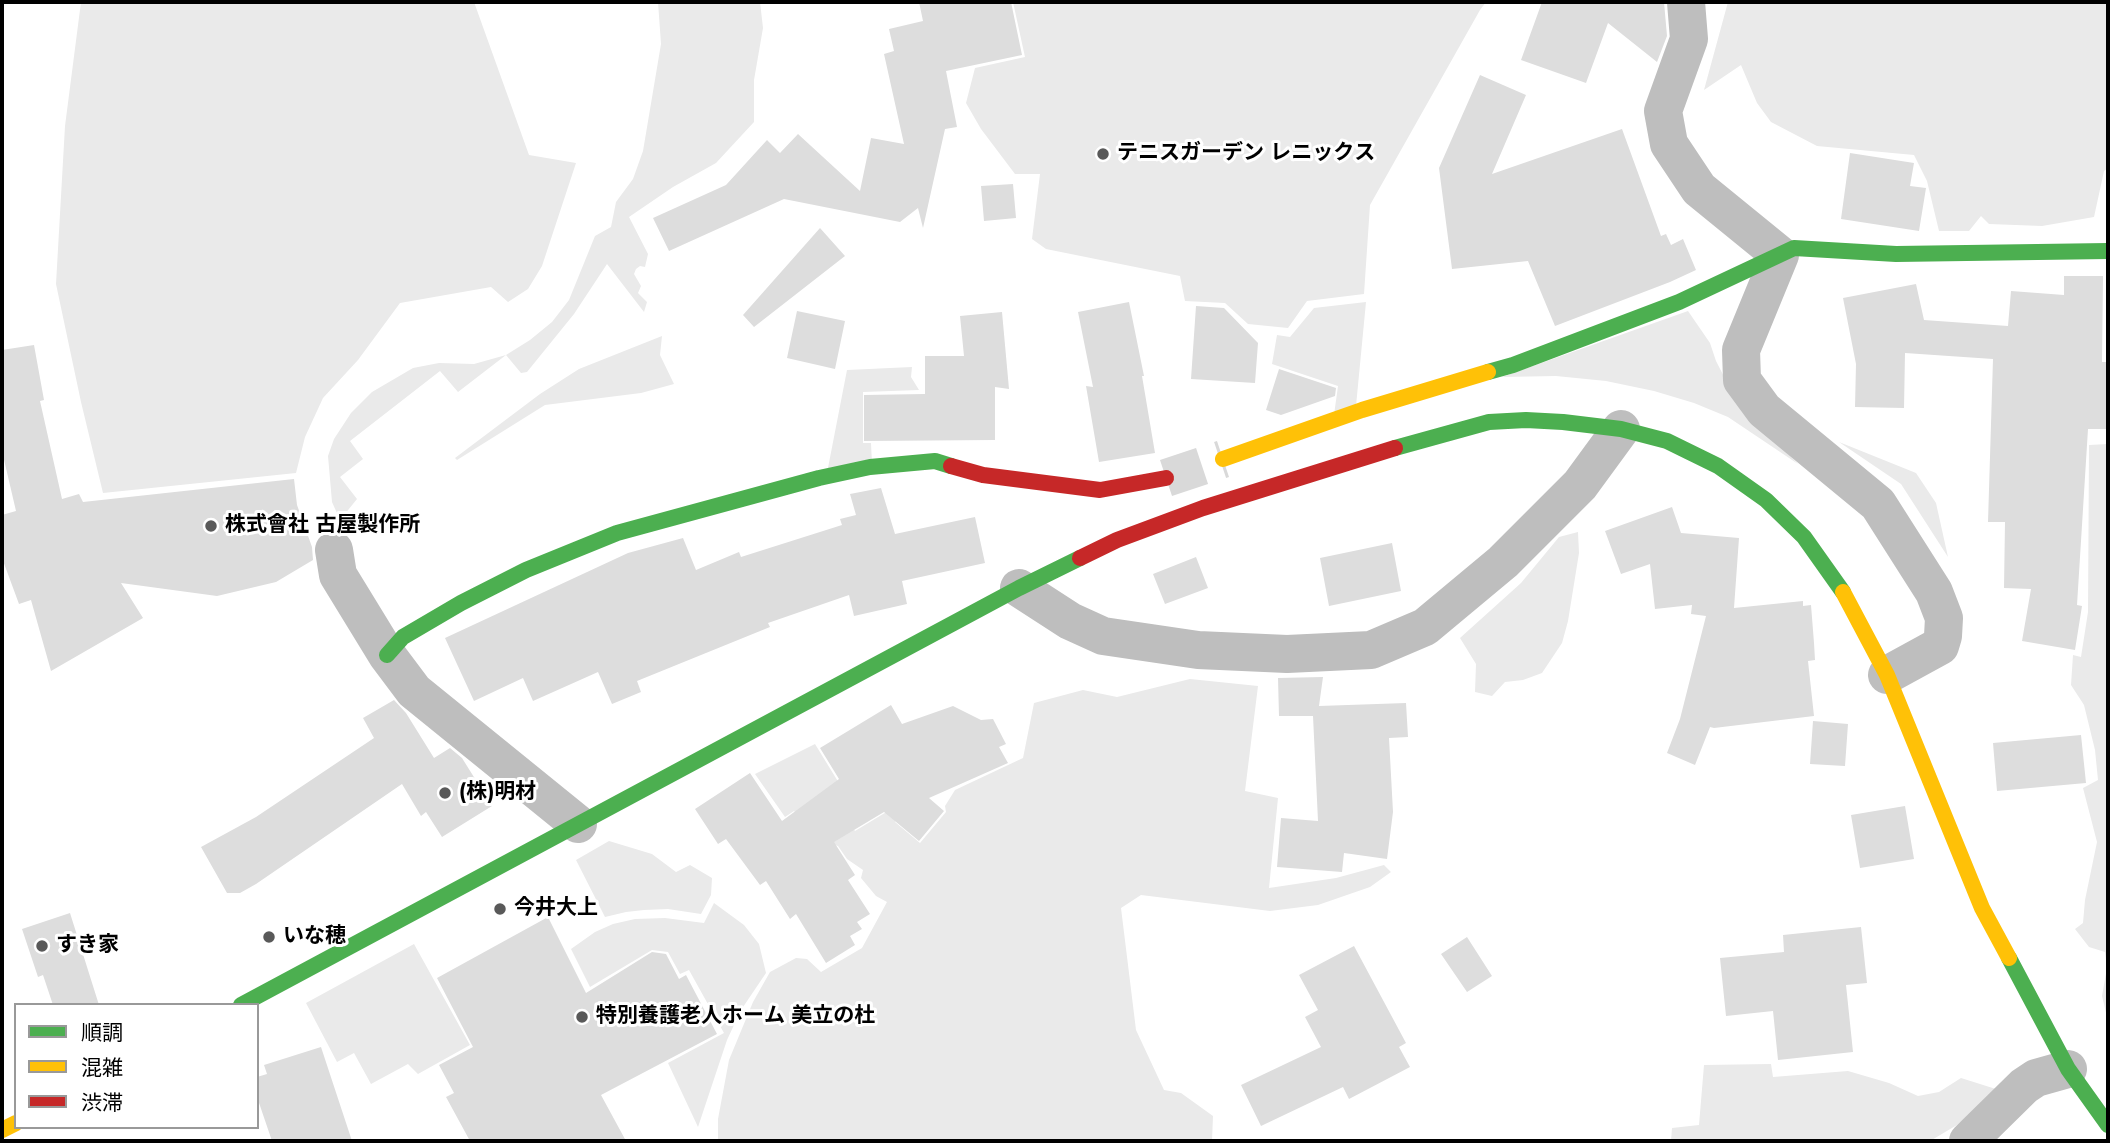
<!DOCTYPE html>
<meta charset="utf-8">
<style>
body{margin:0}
#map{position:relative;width:2110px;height:1143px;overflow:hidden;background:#fff;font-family:Jost,"Noto Sans JP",sans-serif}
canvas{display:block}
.frame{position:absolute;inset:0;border:4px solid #000;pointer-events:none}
.legend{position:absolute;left:14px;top:1003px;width:245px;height:126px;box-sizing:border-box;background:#fff;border:2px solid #999;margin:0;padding:9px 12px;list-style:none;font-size:21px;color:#000}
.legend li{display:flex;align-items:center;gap:14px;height:35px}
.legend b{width:35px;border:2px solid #999}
</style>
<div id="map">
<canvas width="2110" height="1143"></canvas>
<div class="frame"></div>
<ul class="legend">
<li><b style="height:9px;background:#4caf50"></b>順調</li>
<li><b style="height:9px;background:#ffc107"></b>混雑</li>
<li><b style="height:9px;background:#c62828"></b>渋滞</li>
</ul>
</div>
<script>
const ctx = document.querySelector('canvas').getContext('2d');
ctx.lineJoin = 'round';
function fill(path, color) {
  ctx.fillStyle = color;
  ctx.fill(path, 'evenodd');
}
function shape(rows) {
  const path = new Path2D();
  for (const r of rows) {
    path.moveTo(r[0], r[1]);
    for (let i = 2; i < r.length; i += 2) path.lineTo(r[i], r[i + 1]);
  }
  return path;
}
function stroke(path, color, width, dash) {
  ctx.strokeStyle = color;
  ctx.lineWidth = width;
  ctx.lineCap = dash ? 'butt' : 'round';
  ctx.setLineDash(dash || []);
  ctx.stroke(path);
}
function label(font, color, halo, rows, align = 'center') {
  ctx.font = font + ' Jost,"Noto Sans JP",sans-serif';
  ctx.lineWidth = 6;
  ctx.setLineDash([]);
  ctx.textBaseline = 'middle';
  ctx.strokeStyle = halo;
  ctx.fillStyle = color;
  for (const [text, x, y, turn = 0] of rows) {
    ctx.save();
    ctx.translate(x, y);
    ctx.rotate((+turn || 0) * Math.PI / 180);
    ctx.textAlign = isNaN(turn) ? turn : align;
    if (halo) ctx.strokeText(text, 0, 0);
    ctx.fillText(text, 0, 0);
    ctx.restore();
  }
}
const green = shape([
 [81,2,474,2,529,155,576,163,542,266,528,289,508,302,491,287,400,303,358,360,323,398,305,437,296,473,103,493,81,402,56,284,65,126],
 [658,2,760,2,763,28,754,80,754,122,716,163,673,187,629,217,648,254,645,267,640,266,636,269,634,274,641,286,638,293,647,302,644,312,607,264,574,314,527,372,521,373,506,355,458,392,440,371,350,441,363,459,340,477,357,499,340,520,332,502,328,456,334,439,351,413,372,392,413,368,439,363,474,364,506,355,530,340,552,322,569,300,595,236,611,227,616,202,633,179,643,151,661,44],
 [1013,2,1486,2,1480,10,1370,205,1364,294,1307,301,1288,328,1248,324,1225,303,1185,301,1180,276,1046,249,1032,239,1040,174,1015,174,981,129,966,103,975,68,1025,57],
 [1728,2,2108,2,2108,168,2104,171,2094,217,2042,226,1989,224,1981,216,1969,231,1939,231,1927,181,1914,155,1817,146,1771,122,1757,103,1741,65,1704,90],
 [1366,302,1356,406,1334,415,1338,386,1272,364,1277,335,1290,337,1314,308],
 [1688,311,1710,343,1716,361,1736,400,1798,464,1728,417,1694,403,1654,391,1606,381,1556,376,1502,377],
 [662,336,660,355,674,384,641,393,545,405,457,460,455,458,540,394,579,369],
 [912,367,911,377,919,390,863,392,863,443,871,443,872,464,827,473,847,370],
 [1839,442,1916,473,1936,503,1948,557,1901,484],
 [2108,444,2108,1021,2102,996,2107,968,2105,952,2089,947,2075,929,2083,923,2085,900,2097,842,2083,788,2098,780,2095,750,2084,705,2071,685,2073,655,2081,657,2088,612,2089,445],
 [1578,532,1579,553,1568,621,1562,643,1542,673,1523,680,1505,682,1492,696,1475,692,1476,664,1460,638,1521,583,1559,537],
 [1190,679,1258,686,1245,791,1278,798,1269,888,1336,878,1384,865,1391,872,1370,887,1318,905,1270,911,1141,895,1121,908,1136,1030,1164,1090,1181,1093,1213,1116,1212,1141,718,1141,718,1119,729,1060,753,1002,770,972,796,958,807,959,821,972,862,948,887,902,876,896,861,878,863,870,847,859,838,846,817,839,794,811,785,817,755,774,815,744,842,788,832,795,855,831,921,791,895,822,920,843,946,812,945,806,955,790,1023,758,1034,703,1083,690,1117,697],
 [609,841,652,854,676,872,690,865,712,878,711,895,701,914,668,909,644,910,626,912,605,917,576,860],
 [714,903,744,925,759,944,766,973,741,1010,727,1040,698,1127,668,1063,724,1033,689,970,680,974,668,952,652,950,590,987,571,949,595,932,613,924,635,919,665,918,704,923],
 [414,944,470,1045,418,1074,408,1064,371,1084,354,1053,337,1062,306,1003],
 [1771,1064,1773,1077,1848,1071,1889,1083,1918,1096,1939,1092,1961,1078,1999,1090,1957,1125,1930,1141,1671,1141,1672,1128,1699,1125,1704,1065]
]);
const building = shape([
 [919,2,1011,2,1022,55,946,71,957,127,945,129,923,228,918,208,900,222,784,199,669,251,653,218,726,185,767,140,780,153,798,134,860,191,871,138,904,144,884,54,894,51,889,29,923,21],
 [1542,2,1664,2,1667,36,1657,62,1608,23,1586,83,1521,60],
 [1480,75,1526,95,1492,174,1622,129,1661,236,1666,234,1671,245,1683,239,1696,270,1670,282,1555,326,1528,261,1452,269,1439,168],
 [1850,153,1914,163,1910,186,1926,188,1919,231,1841,219],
 [1013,184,1016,218,984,221,981,186],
 [820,228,845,256,754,327,743,315],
 [2064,276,2103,276,2102,362,2108,362,2108,429,2088,429,2077,605,2082,606,2075,650,2022,641,2031,589,2004,588,2005,522,1988,522,1993,359,1905,353,1904,408,1855,407,1856,364,1843,298,1916,284,1924,320,2008,326,2011,291,2064,295],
 [1129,302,1144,376,1142,376,1155,453,1099,462,1086,386,1093,387,1078,312],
 [1196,306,1224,308,1258,343,1255,383,1191,379],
 [797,311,845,321,835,369,787,358],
 [1002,312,1009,389,995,387,995,440,864,441,864,395,925,394,925,356,964,356,960,316],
 [34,345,44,400,40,401,62,499,79,494,83,502,294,479,297,505,312,547,313,560,276,582,217,596,121,583,143,618,51,671,31,600,19,604,2,558,2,515,16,511,2,451,2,350],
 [1279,369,1336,388,1335,396,1281,415,1266,410],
 [881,488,895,534,975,517,985,563,902,581,907,604,854,616,849,595,768,623,770,627,637,681,641,692,612,704,598,672,533,701,523,678,474,701,445,638,628,553,683,538,696,570,739,552,741,557,842,525,840,519,856,515,850,494],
 [1672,507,1681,533,1739,538,1734,608,1803,601,1803,606,1811,605,1814,643,1815,660,1808,661,1814,716,1714,728,1710,727,1695,765,1667,753,1680,719,1706,616,1691,614,1692,605,1655,609,1650,564,1621,574,1605,531],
 [1392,543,1401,591,1329,606,1320,558],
 [1196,557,1208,588,1165,604,1153,574],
 [1323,677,1319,706,1406,703,1408,737,1389,738,1393,812,1387,859,1344,853,1342,872,1277,867,1281,818,1318,821,1313,716,1279,716,1278,678],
 [394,700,406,713,434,758,450,748,462,758,492,806,442,837,426,812,421,816,402,784,256,884,240,893,227,893,201,847,256,817,374,738,363,718],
 [891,705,902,724,953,706,981,720,993,719,1006,744,999,747,1008,763,929,798,944,811,919,841,884,812,834,842,855,875,848,880,870,914,857,922,862,929,850,936,855,945,826,963,796,914,790,919,766,881,760,885,726,839,718,844,695,809,750,773,782,821,839,779,820,748],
 [1813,721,1848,724,1845,766,1810,764],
 [2081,735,2086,783,1997,791,1993,743],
 [1905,806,1914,859,1860,868,1851,815],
 [70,913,99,1005,53,1005,43,975,38,977,22,929],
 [548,917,586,993,652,952,666,954,679,979,686,975,717,1034,601,1095,626,1141,470,1141,446,1097,454,1093,439,1065,473,1047,437,978],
 [1861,927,1867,983,1846,985,1853,1052,1778,1060,1773,1011,1726,1016,1720,958,1784,952,1783,935],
 [1467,937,1492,976,1467,992,1441,954],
 [1354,946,1406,1043,1399,1047,1410,1067,1349,1099,1343,1087,1261,1126,1241,1085,1321,1047,1305,1017,1318,1010,1299,975],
 [321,1047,352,1141,272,1141,257,1097,257,1077,267,1074,264,1065]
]);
const secondaryTunnel = shape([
 [1166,478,1223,459]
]);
const street = shape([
 [1686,2,1689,39,1663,111,1669,144,1699,189,1780,255,1741,350,1742,380,1764,410,1878,504,1934,592,1944,618,1943,636,1940,646,1887,675],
 [334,550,338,575,387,655,414,691,578,824],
 [1019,588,1070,621,1103,636,1198,650,1287,654,1371,650,1425,627,1503,562,1580,485,1621,429],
 [1968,1141,2024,1086,2036,1078,2068,1069]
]);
const fast = shape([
 [1488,372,1513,365,1679,302,1794,248,1896,254,2108,251],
 [1395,448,1489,422,1526,420,1563,422,1621,429,1667,441,1718,466,1766,500,1804,537,1843,592],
 [387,655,403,637,461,603,526,570,617,533,819,478,870,467,935,461,951,466],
 [2009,958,2068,1069,2108,1125],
 [241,1005,1019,588,1080,558]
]);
const slow = shape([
 [1223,459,1362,410,1488,372],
 [1843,592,1887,675,1982,908,2009,958],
 [2,1130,16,1123]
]);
const jam = shape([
 [951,466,983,475,1100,490,1166,478],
 [1080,558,1117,540,1203,508,1395,448]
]);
const markers = [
 [1103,154,7,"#595959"],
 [211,526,7,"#595959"],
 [445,793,7,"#595959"],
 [500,909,7,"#595959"],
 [269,937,7,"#595959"],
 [42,946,7,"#595959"],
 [582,1017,7,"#595959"]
];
const poiNames = [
 ["テニスガーデン レニックス",1117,154],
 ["株式會社 古屋製作所",225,526],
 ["(株)明材",459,793],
 ["今井大上",514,909],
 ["いな穂",283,937],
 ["すき家",56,946],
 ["特別養護老人ホーム 美立の杜",596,1017]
];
fill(green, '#eaeaea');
fill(building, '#ddd');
stroke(secondaryTunnel, '#d9d9d9', 38, [38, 19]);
stroke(street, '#bebebe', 38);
stroke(fast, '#4caf50', 16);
stroke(slow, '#ffc107', 16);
stroke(jam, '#c62828', 16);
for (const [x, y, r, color] of markers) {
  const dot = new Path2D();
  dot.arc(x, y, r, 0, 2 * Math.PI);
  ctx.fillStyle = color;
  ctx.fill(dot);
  stroke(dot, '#fff', 2.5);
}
label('bold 21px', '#000', '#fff', poiNames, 'left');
</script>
